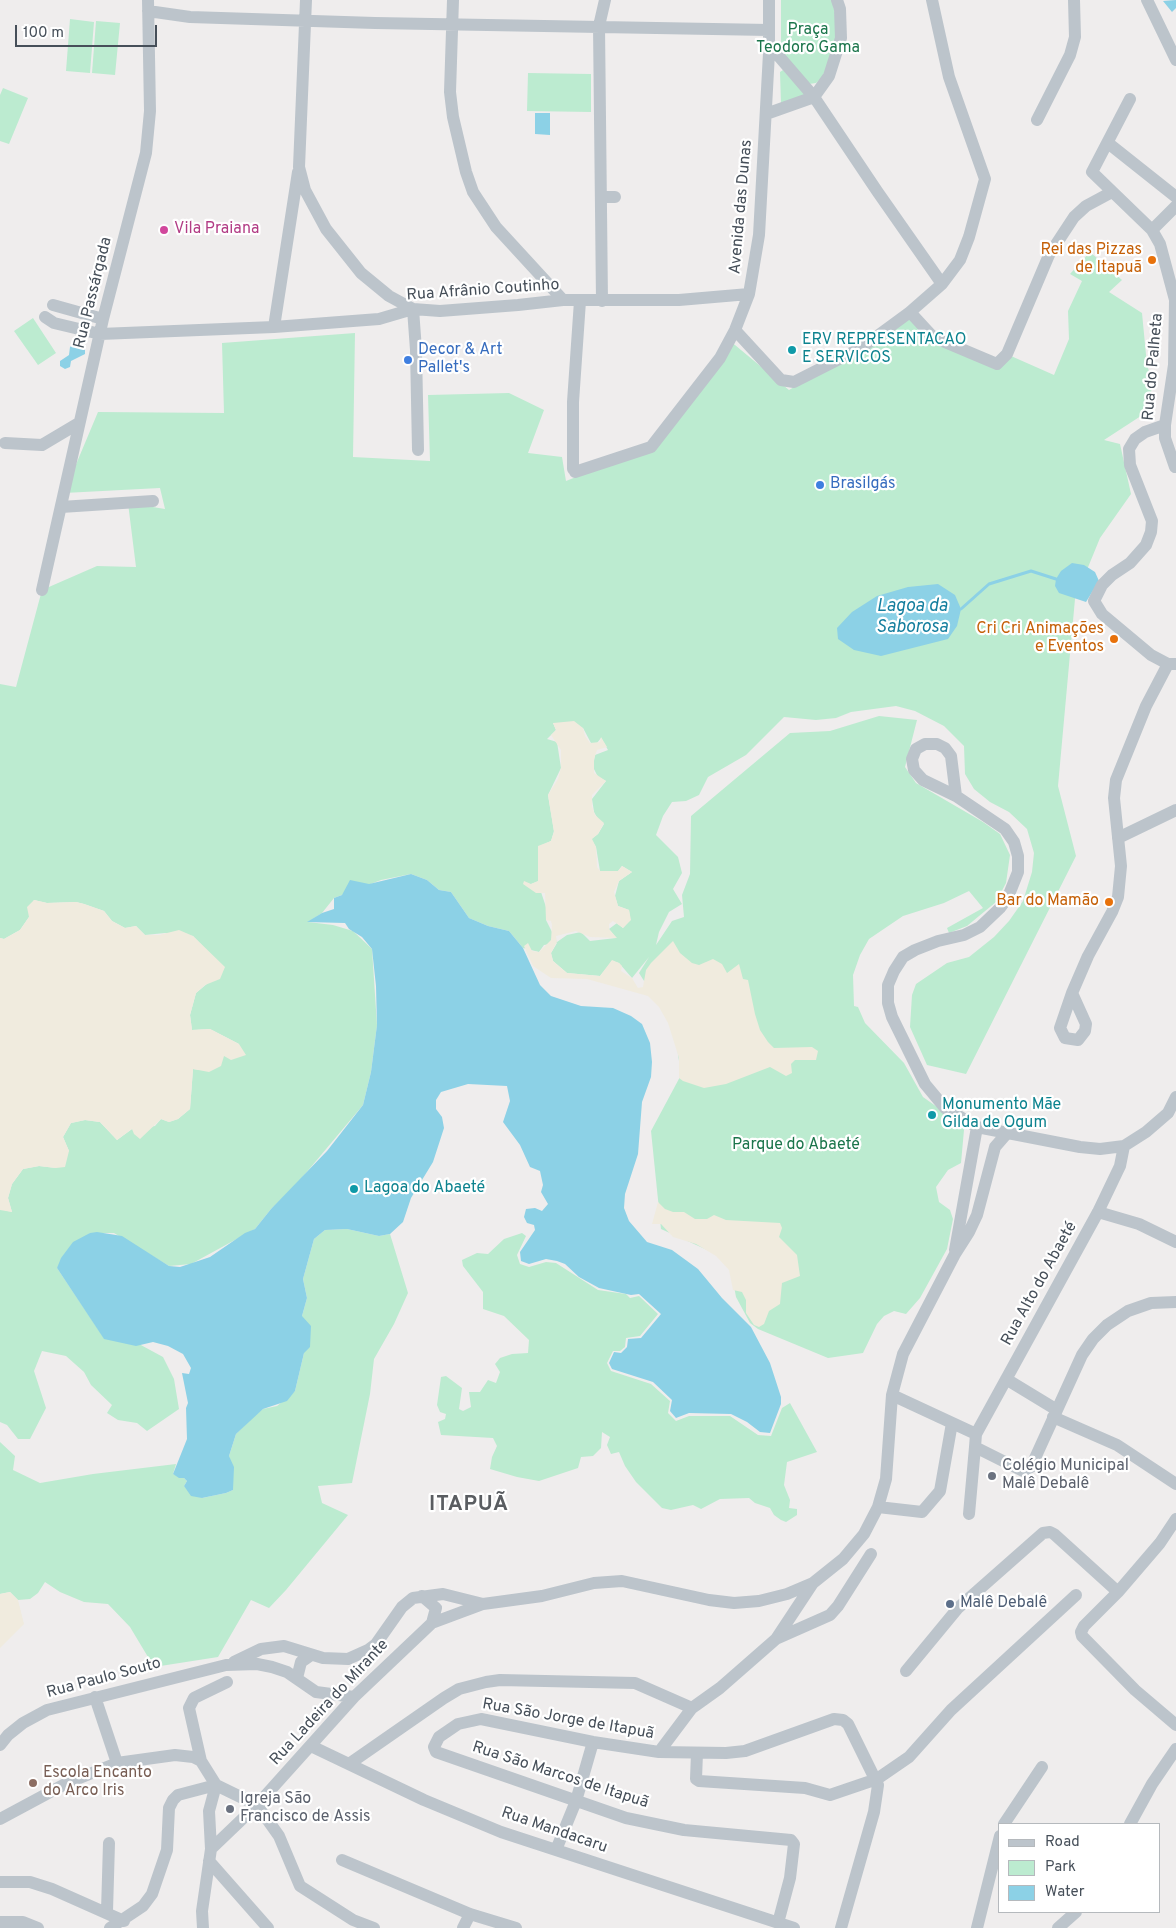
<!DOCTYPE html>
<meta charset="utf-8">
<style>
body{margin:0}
#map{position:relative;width:1176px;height:1928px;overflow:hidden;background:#efeded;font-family:Overpass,sans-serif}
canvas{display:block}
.legend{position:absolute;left:998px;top:1823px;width:162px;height:90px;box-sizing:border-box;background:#fff;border:1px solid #b5b9bd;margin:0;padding:6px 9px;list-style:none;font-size:15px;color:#464f59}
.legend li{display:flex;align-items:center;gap:10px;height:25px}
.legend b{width:25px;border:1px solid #b5b9bd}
.scale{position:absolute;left:15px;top:25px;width:142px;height:22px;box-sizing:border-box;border:2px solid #464f59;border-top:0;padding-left:6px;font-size:15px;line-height:18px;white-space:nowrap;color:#464f59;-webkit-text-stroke:4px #fff;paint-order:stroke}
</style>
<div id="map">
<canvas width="1176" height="1928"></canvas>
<ul class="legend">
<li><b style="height:6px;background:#bcc4cb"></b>Road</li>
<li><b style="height:14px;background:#bcebd0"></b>Park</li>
<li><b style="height:14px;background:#8cd1e6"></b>Water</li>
</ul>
<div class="scale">100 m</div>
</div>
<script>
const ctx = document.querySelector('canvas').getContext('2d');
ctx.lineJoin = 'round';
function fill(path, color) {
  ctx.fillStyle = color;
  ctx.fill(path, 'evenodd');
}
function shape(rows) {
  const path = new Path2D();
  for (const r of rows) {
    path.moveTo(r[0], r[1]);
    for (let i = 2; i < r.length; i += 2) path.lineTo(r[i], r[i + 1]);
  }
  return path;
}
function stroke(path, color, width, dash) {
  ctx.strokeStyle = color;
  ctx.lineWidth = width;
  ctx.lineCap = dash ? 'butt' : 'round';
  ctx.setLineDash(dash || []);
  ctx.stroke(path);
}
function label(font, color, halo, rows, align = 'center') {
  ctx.font = font + ' Overpass,sans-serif';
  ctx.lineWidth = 4.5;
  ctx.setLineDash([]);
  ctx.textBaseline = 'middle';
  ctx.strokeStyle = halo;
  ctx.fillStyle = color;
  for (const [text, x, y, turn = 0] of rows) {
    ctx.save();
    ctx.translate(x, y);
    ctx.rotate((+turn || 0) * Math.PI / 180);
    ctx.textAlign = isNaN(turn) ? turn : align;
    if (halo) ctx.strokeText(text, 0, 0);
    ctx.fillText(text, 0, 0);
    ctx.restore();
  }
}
const green = shape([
 [781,0,832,0,837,23,833,55,821,79,816,83,809,84,781,52],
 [70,19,94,22,90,73,66,71],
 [96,21,120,23,115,75,92,73],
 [783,70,806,95,781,104,780,72],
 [528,73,591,74,591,112,527,111],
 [3,88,28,98,9,144,0,141,0,95],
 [1090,252,1122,280,1109,292,1142,313,1147,365,1153,383,1147,412,1104,440,1120,444,1131,494,1100,538,1075,599,1058,786,1076,856,966,1074,927,1065,910,1027,912,995,916,984,947,963,969,957,994,937,1009,921,1023,901,1032,872,1034,853,1027,829,1009,812,990,802,974,789,965,774,964,746,944,726,915,711,896,706,851,712,836,718,816,720,784,717,746,755,708,777,699,795,686,801,672,802,663,816,656,835,678,857,682,873,673,889,682,904,669,912,659,932,656,945,672,921,684,917,682,895,690,874,691,816,790,733,830,731,879,716,917,720,905,767,916,783,983,822,1000,834,1010,855,1006,883,996,902,967,926,949,933,947,928,983,908,969,891,944,903,903,916,869,939,860,955,853,975,854,1006,858,1007,865,1023,904,1063,923,1097,961,1124,964,1130,961,1163,948,1170,936,1187,939,1202,950,1210,953,1219,947,1249,920,1298,906,1314,894,1311,884,1316,877,1324,863,1353,828,1358,758,1329,750,1323,736,1297,731,1270,716,1254,661,1229,651,1131,681,1075,677,1047,667,1017,639,973,649,957,632,978,619,963,612,961,600,976,567,973,553,961,551,953,557,943,544,945,539,952,523,948,509,931,488,926,469,918,451,892,439,890,427,880,411,874,381,880,334,898,322,913,308,922,333,925,353,931,372,949,377,1025,371,1072,363,1105,295,1186,271,1209,255,1229,191,1264,169,1266,114,1233,90,1233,57,1268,104,1338,139,1344,163,1357,174,1379,179,1409,147,1431,137,1423,118,1420,107,1413,112,1405,91,1385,84,1372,66,1356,42,1351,34,1371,46,1408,30,1439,18,1439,7,1425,0,1422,0,1209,12,1212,8,1198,12,1184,23,1169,39,1166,56,1168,69,1151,63,1137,71,1123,85,1120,100,1122,117,1140,132,1129,155,1126,161,1119,169,1122,178,1119,190,1109,193,1069,200,1070,239,1044,210,1029,192,1030,190,1015,196,993,208,983,211,955,193,936,165,933,145,935,136,926,125,928,112,921,104,911,84,904,76,902,47,903,34,900,29,917,20,930,4,939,0,938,0,684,16,687,42,590,97,566,136,567,128,503,165,509,160,488,64,493,98,412,224,413,222,343,355,333,353,457,430,461,428,395,509,393,544,410,528,453,562,457,566,481,651,447,729,340,789,390,909,319,997,364,1011,356,1054,375,1069,339,1068,311,1082,281,1070,274],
 [553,723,583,728,591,743,597,743,601,738,608,750,595,755,593,767,598,777,606,781,592,799,594,812,599,821,604,824,598,834,591,839,596,847,600,871,618,871,622,866,632,872,619,881,615,896,618,906,629,910,630,920,623,928,617,923,609,929,616,938,590,941,581,932,567,935,557,942,546,920,546,907,541,892,531,884,539,881,538,847,551,841,554,831,548,795,561,768,557,742,547,739,556,730],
 [33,318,56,353,38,365,14,331],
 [347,1229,379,1236,390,1234,408,1293,394,1324,374,1359,370,1394,352,1483,318,1486,322,1503,348,1515,286,1590,269,1608,251,1600,218,1657,154,1667,130,1627,108,1604,84,1602,60,1592,45,1582,38,1593,30,1599,18,1600,10,1592,0,1594,0,1442,15,1456,13,1470,40,1483,93,1474,176,1464,173,1474,184,1478,187,1481,184,1486,202,1498,226,1493,233,1490,231,1464,229,1456,236,1434,255,1415,263,1409,277,1406,295,1391,304,1353,302,1316,307,1298,303,1279,314,1239,325,1230],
 [522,1233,526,1236,517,1255,520,1264,529,1267,546,1262,556,1263,598,1290,626,1294,630,1298,639,1296,658,1314,640,1336,626,1338,625,1347,620,1351,613,1351,607,1363,611,1371,651,1384,670,1401,668,1413,676,1421,689,1416,730,1416,758,1435,771,1436,782,1408,790,1403,817,1452,787,1462,784,1485,790,1500,789,1508,797,1509,797,1515,786,1522,781,1520,774,1515,770,1508,755,1503,749,1498,720,1499,701,1509,693,1505,671,1510,662,1508,636,1482,625,1466,619,1452,611,1454,607,1445,610,1437,602,1432,601,1448,593,1456,581,1457,578,1468,539,1481,517,1477,490,1469,492,1457,497,1446,493,1438,441,1435,438,1422,445,1419,446,1414,440,1412,437,1405,441,1377,446,1376,462,1388,459,1409,463,1411,471,1407,469,1392,480,1392,488,1380,496,1383,500,1372,495,1364,500,1358,512,1354,528,1353,529,1340,504,1316,483,1309,483,1292,463,1266,462,1260,477,1253,488,1254,504,1239]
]);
const sand = shape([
 [574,721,583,728,585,736,590,743,600,742,601,737,607,747,597,750,594,759,594,773,606,781,592,795,592,806,595,815,604,823,598,834,592,839,596,847,597,867,600,871,618,871,622,866,632,872,619,881,614,892,618,906,629,910,631,920,623,928,613,921,609,924,609,929,617,938,590,937,576,931,556,936,557,942,551,953,553,961,567,973,600,976,612,960,619,963,622,966,621,971,632,978,638,988,643,987,646,970,651,963,673,941,680,953,692,963,699,965,713,959,722,964,727,973,739,964,743,979,748,980,755,1014,760,1030,768,1042,774,1048,812,1047,818,1051,816,1060,795,1060,791,1064,792,1073,786,1076,770,1067,726,1084,704,1088,683,1081,679,1078,679,1058,668,1023,659,1007,648,996,587,979,551,978,533,966,524,946,528,943,532,951,539,952,551,940,552,925,551,921,546,920,545,893,536,893,523,884,524,881,531,884,538,881,538,846,551,841,554,832,548,795,558,779,561,768,561,750,551,735,556,730,553,723],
 [34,900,47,903,76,902,84,904,104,911,112,921,125,928,136,926,145,935,159,935,179,930,193,936,225,967,220,979,205,985,196,993,190,1015,192,1030,210,1029,239,1044,246,1055,231,1060,224,1056,221,1066,209,1072,193,1069,190,1109,178,1119,169,1122,161,1119,140,1139,134,1134,132,1129,117,1140,100,1122,85,1120,71,1123,63,1137,69,1151,65,1167,56,1168,39,1166,23,1169,12,1184,8,1198,12,1212,0,1210,0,938,4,939,20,930,29,917,27,907],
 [658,1202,665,1209,673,1212,684,1212,695,1219,707,1219,714,1215,726,1220,780,1223,782,1228,779,1237,797,1255,800,1276,782,1283,780,1304,769,1311,764,1324,759,1327,754,1325,746,1313,746,1300,742,1292,733,1290,729,1270,716,1256,696,1244,673,1237,661,1224,652,1224],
 [10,1592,18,1600,24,1624,0,1648,0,1594]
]);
const water = shape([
 [1176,0,1176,8,1172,12,1163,1],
 [535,113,550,113,550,135,535,134],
 [75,342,85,346,85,354,71,361,70,367,65,369,60,366,60,361,69,355,70,347],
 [1072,563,1084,565,1095,572,1099,581,1086,602,1059,593,1055,586,1056,579,1061,571],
 [938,584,955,595,961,609,957,626,948,639,881,656,854,650,838,639,837,628,852,612,877,596,908,587],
 [411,874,427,880,439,890,451,892,469,918,488,926,509,931,523,948,540,985,551,996,581,1006,613,1008,631,1016,642,1024,650,1043,652,1062,651,1077,642,1102,638,1154,625,1194,624,1208,629,1221,647,1242,672,1250,698,1269,722,1298,751,1327,770,1363,781,1397,781,1404,770,1433,760,1432,747,1422,731,1414,689,1413,676,1418,670,1411,672,1400,653,1382,612,1369,609,1363,614,1352,621,1353,627,1347,628,1339,641,1338,661,1314,639,1294,631,1295,599,1288,579,1277,565,1264,557,1261,546,1259,529,1264,521,1261,520,1252,535,1230,534,1225,527,1223,524,1217,526,1209,535,1208,542,1211,548,1204,541,1192,543,1185,540,1171,530,1167,520,1145,503,1122,510,1101,507,1086,468,1084,441,1092,436,1100,436,1109,442,1117,444,1128,433,1162,411,1198,403,1222,390,1234,379,1236,347,1229,325,1230,314,1239,303,1279,307,1298,302,1316,311,1326,310,1347,304,1353,295,1391,287,1401,263,1409,236,1434,229,1456,234,1467,233,1490,226,1493,202,1498,191,1496,184,1486,187,1481,184,1478,179,1478,173,1474,187,1439,186,1408,188,1403,182,1373,189,1374,191,1368,183,1354,168,1346,153,1342,136,1346,104,1339,57,1268,61,1258,73,1242,90,1233,97,1232,122,1236,169,1266,180,1267,210,1257,245,1233,255,1229,271,1209,327,1151,363,1105,371,1072,377,1025,376,986,372,949,362,937,349,929,345,923,307,922,322,913,334,909,334,898,342,895,350,880,369,884]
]);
const stream = shape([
 [961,609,989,584,1031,571,1056,579]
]);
const minor = shape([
 [306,0,299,167,305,190,326,229,361,273,389,296,413,309],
 [453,0,450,92,453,117,466,172,473,192,496,227,563,300],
 [1147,0,1176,60],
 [148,11,190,17,375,23,769,30],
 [770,46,814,97,877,191,942,284],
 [1130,99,1092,172,1152,230,1160,244,1175,300,1174,365,1165,425,1165,438,1175,467],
 [766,114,814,97,829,76,841,38,840,9,837,0],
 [1037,120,1070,55,1075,37,1074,0],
 [1108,143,1176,197],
 [601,197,615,197],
 [1152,230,1176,206],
 [602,301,599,26,605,0],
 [53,305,103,319],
 [413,309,416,350,418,450],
 [910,312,933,337,997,364,1007,354,1049,255,1074,217,1086,206,1112,192],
 [45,317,54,323,100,334,274,327,379,319,413,309,440,311,518,305,563,300,679,300,749,294],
 [274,327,298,172],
 [735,330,781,380,794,382,861,348,910,312,942,284,960,260,969,237,985,179,949,77,932,0],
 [1165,425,1145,432,1135,439,1129,449,1130,465,1152,521,1151,532,1146,545,1130,563,1112,575,1102,585,1094,601,1102,614,1151,655,1168,664,1176,664],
 [5,443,42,445,79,423],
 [573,469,573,402,580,301],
 [575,472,651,447,720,358,735,330,749,294,759,235,769,53,769,0],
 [61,507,153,501],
 [42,590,103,319,146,153,150,111,148,0],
 [956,796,951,756,945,748,937,744,925,744,916,749,912,759,914,770,923,780,956,796,1005,829,1014,842,1018,856,1018,872,1008,897,1000,908,980,927,964,935,938,941,915,950,903,957,894,971,888,985,888,1003,892,1017,925,1084,945,1108,977,1127,1080,1147,1100,1149,1124,1146,1146,1132,1168,1113,1176,1097],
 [1118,838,1176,810],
 [1072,993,1086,1024,1085,1031,1078,1040,1065,1038,1060,1028,1072,993,1088,956,1112,912,1118,897,1121,866,1114,798,1116,780,1146,706,1168,664],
 [1124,1146,1120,1166,1098,1212,976,1434,975,1447,1023,1471,1031,1467,1082,1355,1093,1339,1107,1325,1128,1311,1151,1303,1176,1302],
 [1098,1212,1139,1224,1176,1242],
 [955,1250,977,1127],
 [1006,1379,1057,1410],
 [892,1395,976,1434],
 [1053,1417,1117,1445,1176,1484],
 [878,1507,922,1512,940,1491,952,1423],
 [969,1514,975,1447],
 [1176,1519,1160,1543,1118,1592,1084,1626,1081,1632,1082,1636,1135,1690,1176,1725],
 [422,1596,436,1608,432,1623],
 [778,1638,830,1615,838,1606,871,1554],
 [234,1662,261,1649,284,1646,323,1658,348,1659,368,1650,376,1644,402,1607,413,1598,443,1594,483,1604],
 [906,1671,958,1608,1043,1533,1050,1532,1054,1534,1118,1592],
 [297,1678,301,1662,311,1655],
 [95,1697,117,1763],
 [0,1745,8,1735,23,1723,47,1710,226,1665,257,1664,272,1667,287,1672,316,1692,354,1697],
 [311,1746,424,1800,501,1832,794,1928],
 [659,1752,692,1708,720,1688,776,1639,813,1583],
 [697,1753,696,1779,699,1781,805,1788,830,1795,877,1779,909,1757,951,1710,1076,1595],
 [349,1764,444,1698,459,1689,486,1682,500,1680,635,1683,692,1708],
 [216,1785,257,1805,279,1836,300,1886,353,1920,374,1928],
 [0,1819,67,1783,117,1763,175,1755,193,1757,201,1761],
 [1004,1824,1042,1767],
 [1130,1824,1152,1784,1176,1749],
 [211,1849,209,1811,216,1785,201,1761,189,1708,194,1698,227,1682],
 [556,1850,576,1801,593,1742],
 [342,1860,470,1914,516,1928],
 [209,1861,268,1928],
 [0,1882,30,1882,52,1889,124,1921],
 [107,1911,109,1843],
 [0,1922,23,1922,38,1928],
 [778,1923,790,1878,794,1844,791,1840,684,1830,626,1818,436,1752,434,1747,439,1737,458,1724,481,1719,593,1742,659,1752,726,1753,745,1751,834,1719,843,1720,848,1724,878,1785,874,1812,841,1928],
 [110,1928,143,1906,152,1894,167,1850,169,1808,173,1800,178,1795,216,1785],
 [203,1928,202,1911,211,1849,257,1805,354,1697,432,1623,483,1604,542,1596,594,1583,622,1581,709,1600,734,1603,759,1601,787,1594,813,1583,843,1559,864,1534,878,1507,886,1479,892,1395,903,1354,955,1254,969,1232,977,1215,995,1147,1008,1132],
 [463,1928,470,1914],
 [977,1928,1000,1836],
 [1058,1928,1076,1912]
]);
const markers = [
 [164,230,5,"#d1479c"],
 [1152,260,5,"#e8710a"],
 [792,350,5,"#0f9aa8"],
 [408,360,5,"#3f7fe0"],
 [820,485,5,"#3f7fe0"],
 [1114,639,5,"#e8710a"],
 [1109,902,5,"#e8710a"],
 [932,1115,5,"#0f9aa8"],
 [354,1189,5,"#0f9aa8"],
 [992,1476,5,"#6b7280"],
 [950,1604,5,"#5c6f8a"],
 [33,1783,5,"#8d6e63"],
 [230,1809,5,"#6b7280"]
];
const parkNames = [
 ["Praça",808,31],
 ["Teodoro Gama",808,49],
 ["Parque do Abaeté",796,1146]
];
const streetNames = [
 ["Avenida das Dunas",742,207,-85],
 ["Rua Afrânio Coutinho",483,291,-4],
 ["Rua Passárgada",94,293,-76],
 ["Rua do Palheta",1154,367,-85],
 ["Rua Alto do Abaeté",1040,1284,-61],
 ["Rua Paulo Souto",104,1679,-15],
 ["Rua Ladeira do Mirante",330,1703,-47],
 ["Rua São Jorge de Itapuã",568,1720,10],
 ["Rua São Marcos de Itapuã",560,1776,18],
 ["Rua Mandacaru",554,1831,19]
];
const hotelNames = [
 ["Vila Praiana",174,230]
];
const foodNames = [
 ["Rei das Pizzas",1142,251],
 ["de Itapuã",1142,269],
 ["Cri Cri Animações",1104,630],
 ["e Eventos",1104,648],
 ["Bar do Mamão",1099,902]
];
const cultureNames = [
 ["ERV REPRESENTACAO",802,341],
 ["E SERVICOS",802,359],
 ["Monumento Mãe",942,1106],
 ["Gilda de Ogum",942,1124],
 ["Lagoa do Abaeté",364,1189]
];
const shopNames = [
 ["Decor & Art",418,351],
 ["Pallet's",418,369],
 ["Brasilgás",830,485]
];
const worshipNames = [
 ["Colégio Municipal",1002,1467],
 ["Malê Debalê",1002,1485],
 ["Igreja São",240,1800],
 ["Francisco de Assis",240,1818]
];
const serviceNames = [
 ["Malê Debalê",960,1604]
];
const educationNames = [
 ["Escola Encanto",43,1774],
 ["do Arco Iris",43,1792]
];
const waterNames = [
 ["Lagoa da",912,607],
 ["Saborosa",912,628]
];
const districtNames = [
 ["ITAPUÃ",469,1506]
];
fill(green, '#bcebd0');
fill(sand, '#f0ebde');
fill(water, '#8cd1e6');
stroke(stream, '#8cd1e6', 3);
stroke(minor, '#bcc4cb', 12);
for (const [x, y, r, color] of markers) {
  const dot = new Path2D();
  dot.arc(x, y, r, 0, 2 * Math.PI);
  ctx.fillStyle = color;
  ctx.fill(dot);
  stroke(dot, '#fff', 2);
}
label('16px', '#1b754b', '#fff', parkNames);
label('16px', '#464f59', '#fff', streetNames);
label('16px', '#b23c85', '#fff', hotelNames, 'left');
label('16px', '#c56008', '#fff', foodNames, 'right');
label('16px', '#0d838f', '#fff', cultureNames, 'left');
label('16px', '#366cbe', '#fff', shopNames, 'left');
label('16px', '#5b616d', '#fff', worshipNames, 'left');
label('16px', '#4e5e75', '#fff', serviceNames, 'left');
label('16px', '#785e54', '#fff', educationNames, 'left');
label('italic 18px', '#147e9e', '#fff', waterNames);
ctx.letterSpacing = '1px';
label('bold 21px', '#5a5d61', '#fff', districtNames);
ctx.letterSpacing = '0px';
</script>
